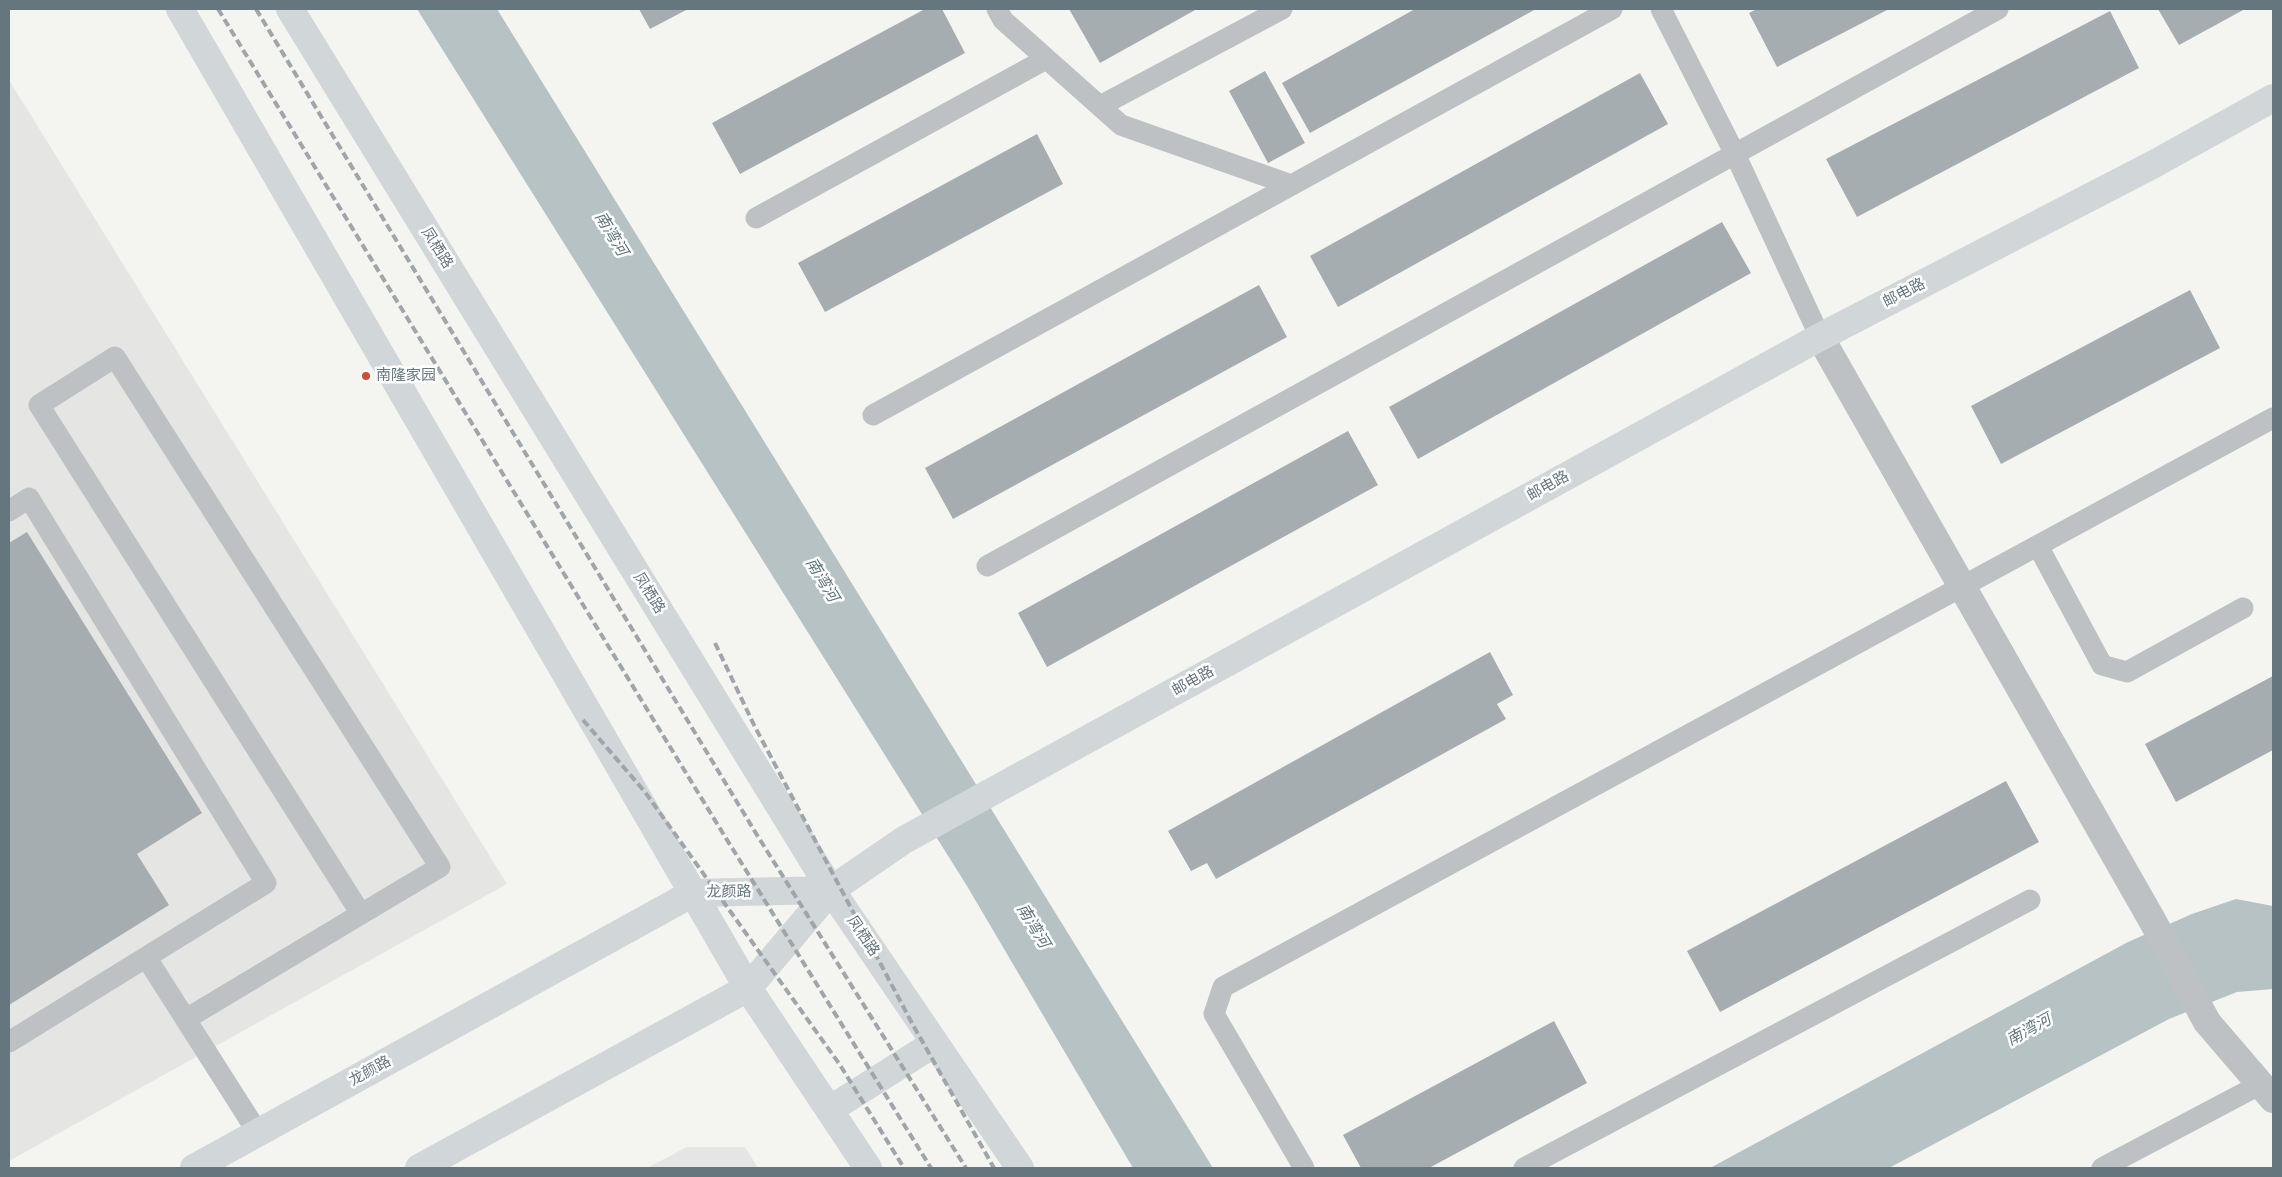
<!DOCTYPE html>
<meta charset="utf-8">
<style>
body{margin:0}
#map{position:relative;width:2282px;height:1177px;overflow:hidden;background:#f4f4f1;font-family:Montserrat,sans-serif}
canvas{display:block}
.frame{position:absolute;inset:0;border:10px solid #66767f;pointer-events:none}
</style>
<div id="map">
<canvas width="2282" height="1177"></canvas>
<div class="frame"></div>
</div>
<script>
const ctx = document.querySelector('canvas').getContext('2d');
ctx.lineJoin = 'round';
function fill(path, color) {
  ctx.fillStyle = color;
  ctx.fill(path, 'evenodd');
}
function shape(rows) {
  const path = new Path2D();
  for (const r of rows) {
    path.moveTo(r[0], r[1]);
    for (let i = 2; i < r.length; i += 2) path.lineTo(r[i], r[i + 1]);
  }
  return path;
}
function stroke(path, color, width, dash) {
  ctx.strokeStyle = color;
  ctx.lineWidth = width;
  ctx.lineCap = dash ? 'butt' : 'round';
  ctx.setLineDash(dash || []);
  ctx.stroke(path);
}
function label(font, color, halo, rows, align = 'center') {
  ctx.font = font + ' Montserrat,"Noto Sans SC",sans-serif';
  ctx.lineWidth = 5;
  ctx.setLineDash([]);
  ctx.textBaseline = 'middle';
  ctx.strokeStyle = halo;
  ctx.fillStyle = color;
  for (const [text, x, y, turn = 0] of rows) {
    ctx.save();
    ctx.translate(x, y);
    ctx.rotate((+turn || 0) * Math.PI / 180);
    ctx.textAlign = isNaN(turn) ? turn : align;
    if (halo) ctx.strokeText(text, 0, 0);
    ctx.fillText(text, 0, 0);
    ctx.restore();
  }
}
const built = shape([
 [9,80,507,884,9,1161],
 [687,1147,745,1147,758,1168,647,1168]
]);
const water = shape([
 [417,9,497,9,1213,1168,1133,1168,967,886],
 [2236,899,2273,906,2273,989,2237,992,2169,1019,1889,1168,1710,1168,2128,942,2192,914]
]);
const building = shape([
 [639,9,688,9,650,29],
 [925,9,942,9,965,53,740,174,712,123],
 [1069,9,1197,9,1100,63],
 [1415,9,1536,9,1310,133,1282,83],
 [1757,9,1889,9,1777,67,1749,13],
 [2158,9,2245,9,2179,45],
 [2110,11,2139,68,1857,217,1826,159],
 [1265,71,1305,143,1268,163,1229,91],
 [1640,73,1668,124,1338,307,1310,256],
 [1037,134,1063,184,825,312,798,263],
 [1722,222,1751,273,1418,459,1389,407],
 [1259,285,1287,337,953,519,925,468],
 [2190,290,2220,348,2001,464,1971,406],
 [1348,431,1378,485,1047,667,1018,613],
 [27,532,202,813,137,854,169,905,9,1005,9,543],
 [1490,652,1513,695,1497,704,1506,719,1216,879,1207,863,1191,871,1168,831],
 [2273,676,2273,750,2176,802,2145,744],
 [2006,781,2039,842,1720,1012,1687,951],
 [1554,1021,1587,1083,1429,1168,1361,1168,1343,1135]
]);
const lane = shape([
 [997,9,1003,20,1121,125,1291,185],
 [1661,9,1735,154,1820,337],
 [1100,106,1282,9],
 [756,218,1046,59],
 [873,415,1612,9],
 [9,511,29,498,266,883,9,1042],
 [2038,546,2102,665,2127,672,2243,608],
 [987,566,1998,9],
 [146,957,258,1133],
 [186,1019,361,914,440,867,115,357,39,405,361,914],
 [1304,1168,1214,1014,1223,987,2273,418],
 [1524,1168,2030,900],
 [2102,1168,2261,1084]
]);
const street = shape([
 [1820,337,2152,920,2207,1022,2273,1099]
]);
const secondary = shape([
 [180,9,748,988,868,1168],
 [290,9,831,890,1020,1168],
 [829,1110,935,1043],
 [194,1168,693,893,831,890],
 [419,1168,748,988,831,890,904,840,1820,337,2154,164,2273,98]
]);
const rail = shape([
 [218,9,724,835,931,1168],
 [256,9,757,835,966,1168],
 [715,643,754,725,913,1025,994,1168],
 [583,720,645,792,840,1065,904,1168]
]);
const markers = [
 [366,376,5,"#cf4d35"]
];
const streetNames = [
 ["凤栖路",437,248,58],
 ["邮电路",1904,293,-27],
 ["邮电路",1548,486,-29],
 ["凤栖路",649,593,58],
 ["邮电路",1193,681,-29],
 ["龙颜路",729,892,-1],
 ["凤栖路",863,936,56],
 ["龙颜路",370,1071,-29]
];
const poiNames = [
 ["南隆家园",376,376]
];
const waterNames = [
 ["南湾河",611,234,59],
 ["南湾河",822,580,59],
 ["南湾河",1033,926,59],
 ["南湾河",2029,1030,-29]
];
fill(built, '#e5e5e4');
fill(water, '#b7c2c5');
fill(building, '#a6adb1');
stroke(lane, '#bdc1c4', 21);
stroke(street, '#bdc1c4', 28);
stroke(secondary, '#d1d6d9', 28);
stroke(rail, '#9fa5a9', 4, [8, 4]);
for (const [x, y, r, color] of markers) {
  const dot = new Path2D();
  dot.arc(x, y, r, 0, 2 * Math.PI);
  ctx.fillStyle = color;
  ctx.fill(dot);
  stroke(dot, '#fff', 2);
}
label('15px', '#66767f', '#fff', streetNames);
label('15px', '#66767f', '#fff', poiNames, 'left');
label('italic 16px', '#62777c', '#fff', waterNames);
</script>
